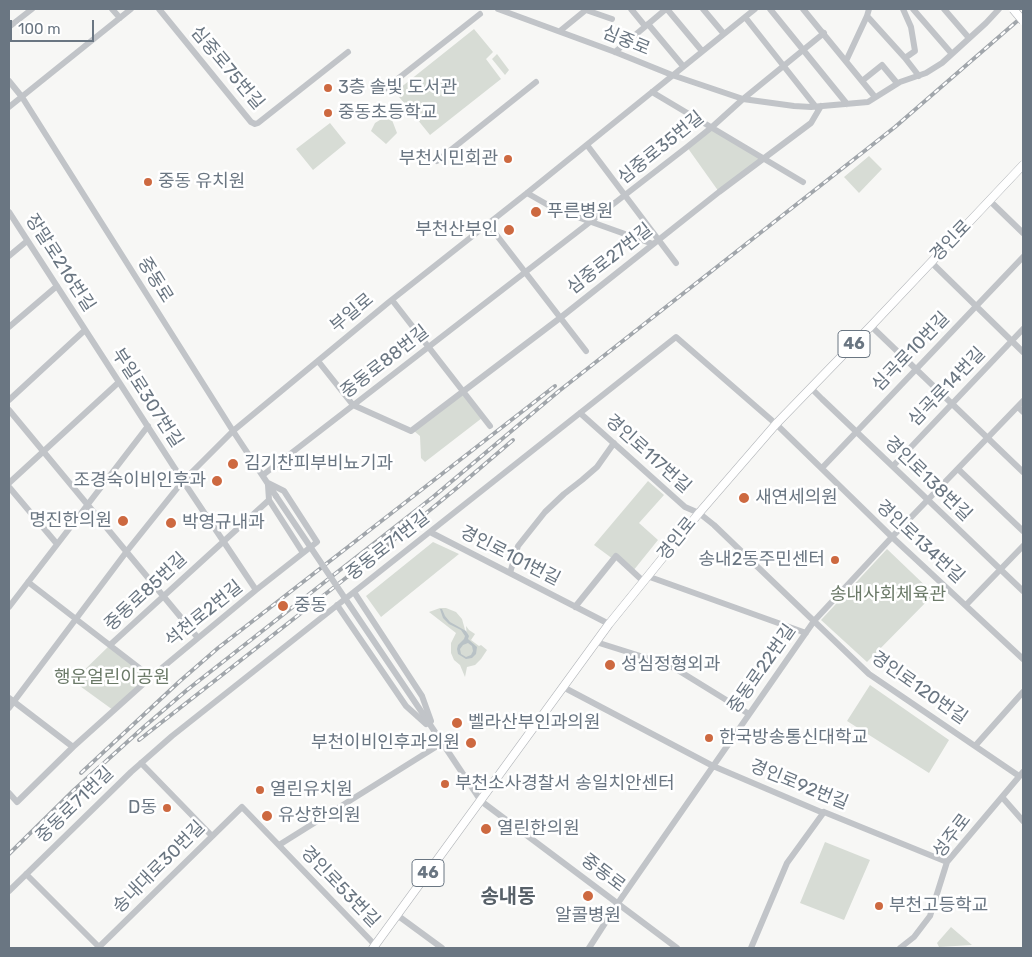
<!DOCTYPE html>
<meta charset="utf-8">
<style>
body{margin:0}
#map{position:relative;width:1032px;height:957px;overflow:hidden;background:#f7f7f5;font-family:Rubik,sans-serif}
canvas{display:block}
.frame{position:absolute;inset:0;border:10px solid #6a7682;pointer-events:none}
.scale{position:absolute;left:10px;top:20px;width:84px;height:22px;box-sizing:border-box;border:2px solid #6a7682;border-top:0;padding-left:6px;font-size:15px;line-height:18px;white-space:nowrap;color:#6a7682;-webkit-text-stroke:4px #fff;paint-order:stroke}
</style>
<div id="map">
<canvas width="1032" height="957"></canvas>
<div class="frame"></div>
<div class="scale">100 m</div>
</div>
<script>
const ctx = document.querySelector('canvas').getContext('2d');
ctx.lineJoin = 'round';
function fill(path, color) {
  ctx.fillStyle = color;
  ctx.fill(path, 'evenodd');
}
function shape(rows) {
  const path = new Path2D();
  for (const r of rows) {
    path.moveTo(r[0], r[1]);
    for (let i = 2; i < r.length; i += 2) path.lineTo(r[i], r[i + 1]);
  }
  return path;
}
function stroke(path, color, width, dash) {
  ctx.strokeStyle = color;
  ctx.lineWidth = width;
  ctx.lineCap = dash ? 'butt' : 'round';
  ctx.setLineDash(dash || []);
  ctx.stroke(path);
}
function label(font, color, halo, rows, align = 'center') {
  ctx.font = font + ' Rubik,"Noto Sans KR",sans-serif';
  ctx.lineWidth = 5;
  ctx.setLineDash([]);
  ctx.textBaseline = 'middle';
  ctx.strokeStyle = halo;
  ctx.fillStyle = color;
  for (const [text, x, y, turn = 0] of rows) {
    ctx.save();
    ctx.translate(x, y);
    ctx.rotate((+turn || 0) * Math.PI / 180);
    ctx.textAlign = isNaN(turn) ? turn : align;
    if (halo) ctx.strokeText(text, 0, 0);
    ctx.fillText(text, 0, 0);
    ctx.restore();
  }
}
const green = shape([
 [474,29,493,52,486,59,501,79,430,135,395,92],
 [497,54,509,70,505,75,492,59],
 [383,118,392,120,397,133,386,144,371,131,375,123],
 [330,123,346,143,313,170,296,149],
 [712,127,765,158,719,192,687,147],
 [869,156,882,169,859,193,844,177],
 [463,393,482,418,425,462,421,458,420,436,414,431],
 [648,481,664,495,639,523,658,540,633,571,616,556,613,559,594,545],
 [433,542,459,554,381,617,366,596],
 [887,549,934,594,867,662,821,620],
 [440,608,446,608,456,612,462,619,467,637,466,626,469,630,475,634,471,640,479,646,481,645,487,650,481,659,475,665,467,667,465,677,460,665,454,660,451,653,451,643,456,633,429,612],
 [110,645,151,677,113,710,73,681],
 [870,685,949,740,929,773,847,721],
 [825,842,870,860,844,920,800,903],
 [951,927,972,945,939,947,937,943]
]);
const water = shape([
 [440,609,442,609,445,616,450,622,466,631,469,636,468,639,477,647,476,654,472,658,466,659,458,654,457,649,458,645,464,639,465,636,461,630,449,624,443,618],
 [468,643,472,646,473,651,471,655,466,657,461,654,460,649,463,645]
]);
const minor = shape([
 [112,9,120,18],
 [159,9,251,122,255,124,258,123,348,52],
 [498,9,615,52,672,75,743,99,794,106,811,107,868,102,900,82,926,73,942,63,986,23,999,9],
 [631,9,645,26],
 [667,9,702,51],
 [703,9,724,34],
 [770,9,847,104],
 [803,9,875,97],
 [903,9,911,27,915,51,905,58],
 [913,9,952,54],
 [944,9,969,38],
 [586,10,612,19],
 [867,16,905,58,919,76],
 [745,17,816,107],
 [648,24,683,66],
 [9,27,32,9],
 [560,31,587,9],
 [615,52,666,9],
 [846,61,867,16,869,9],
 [9,81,22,97,233,431,276,496],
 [862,81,882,65,897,83],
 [381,92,480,14],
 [652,92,803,182],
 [9,107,131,9],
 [587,145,676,263],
 [437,161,536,82],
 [527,193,555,209,653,244],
 [989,200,1023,233],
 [9,212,183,481,256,590],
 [488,224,586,351],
 [9,256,27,241],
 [931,262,1023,352],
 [392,300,490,426],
 [871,326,1023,472],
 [9,327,57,286],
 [318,361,353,405,411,431,560,318,719,192,811,123,821,106],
 [811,388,822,399,928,500,1023,591],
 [9,400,85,330],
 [1018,407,1023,412],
 [9,410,198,638],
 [580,413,685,507,699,513,714,525,869,674,1019,776],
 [893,466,1023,329],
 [822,468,1023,257],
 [958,469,1023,531],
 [263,475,687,147,712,127,743,99,824,33],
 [9,483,119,382],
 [268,485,269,500,303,553],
 [9,487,57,544],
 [430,532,609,624],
 [510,573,518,546,545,512,564,494,582,480,597,467,614,443],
 [647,576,806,633],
 [28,582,151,677],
 [354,592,422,696,431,721],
 [337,605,406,706,426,724],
 [966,605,1023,546],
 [9,607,148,426],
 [575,607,616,556,643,581],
 [596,642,666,664,676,669,749,714],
 [110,645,269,500],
 [563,687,713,766,821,812,824,812,947,862],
 [9,698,73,747],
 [9,708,127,551,183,481,233,431,389,302,527,193,755,9],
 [423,714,481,801,677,948],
 [975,746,1023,692],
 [141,763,212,836],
 [9,793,17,802,73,747,151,677,256,590,317,542,284,491,268,483],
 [1002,797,1023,821],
 [279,845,442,743],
 [26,874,100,948],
 [9,891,131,772,172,736,676,337,776,424,892,537,1023,659],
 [397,915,442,948],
 [98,948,242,807,375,945],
 [589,948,618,903,814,621,892,537,1023,401],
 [751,948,787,863,824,812],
 [900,948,914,937,930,916,947,862,1023,772]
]);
const major = shape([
 [373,948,609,624,699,513,776,424,871,326,1023,165]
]);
const rail = shape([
 [139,740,379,552,458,487,513,440],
 [81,773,180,681,218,648,555,386],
 [9,854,74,790,145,726,187,690,433,497,559,391,895,127,1023,16]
]);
const minorBridge = shape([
 [276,496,423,714]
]);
const majorBridge = shape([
 [1013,9,1023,21]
]);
const markers = [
 [328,88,5,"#cd6940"],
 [328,113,5,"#cd6940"],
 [508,159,5,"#cd6940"],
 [148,182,5,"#cd6940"],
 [536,212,6,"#cd6940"],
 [509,230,6,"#cd6940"],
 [233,464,6,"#cd6940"],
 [217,481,6,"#cd6940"],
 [744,498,6,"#cd6940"],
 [123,521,6,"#cd6940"],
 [171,523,6,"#cd6940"],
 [835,560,5,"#cd6940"],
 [283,606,6,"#cd6940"],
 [610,665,6,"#cd6940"],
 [457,723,6,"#cd6940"],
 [709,738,5,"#cd6940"],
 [471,743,6,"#cd6940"],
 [445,784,5,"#cd6940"],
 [260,790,5,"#cd6940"],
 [167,808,5,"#cd6940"],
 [267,816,6,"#cd6940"],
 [486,829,6,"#cd6940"],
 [588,896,6,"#cd6940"],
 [879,906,5,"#cd6940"]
];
const shields = [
 [854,344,32],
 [428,873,32]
];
const shieldNames = [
 ["46",854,344],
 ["46",428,873]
];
const streetNames = [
 ["심중로",626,41,22],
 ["심중로75번길",227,68,50],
 ["심중로35번길",661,148,-39],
 ["경인로",951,241,-46],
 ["심중로27번길",610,259,-38],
 ["장말로216번길",60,263,57],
 ["중동로",155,280,58],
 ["부일로",352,313,-40],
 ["심곡로10번길",911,352,-46],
 ["중동로88번길",385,362,-38],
 ["심곡로14번길",947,387,-46],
 ["부일로307번길",147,398,57],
 ["경인로117번길",648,454,42],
 ["경인로138번길",928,479,44],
 ["경인로",677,539,-51],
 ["경인로134번길",920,542,43],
 ["중동로71번길",388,546,-38],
 ["경인로101번길",510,556,27],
 ["중동로85번길",146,592,-43],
 ["석천로2번길",204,614,-39],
 ["중동로22번길",762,669,-55],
 ["경인로120번길",919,688,35],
 ["경인로92번길",799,785,22],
 ["중동로71번길",75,805,-44],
 ["성주로",952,836,-53],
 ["송내대로30번길",159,867,-45],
 ["중동로",603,873,37],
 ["경인로53번길",340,887,46]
];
const poiNames = [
 ["3층 솔빛 도서관",338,88],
 ["중동초등학교",338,113],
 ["부천시민회관",498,159,"right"],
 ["중동 유치원",158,182],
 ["푸른병원",547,212],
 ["부천산부인",498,230,"right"],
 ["김기찬피부비뇨기과",244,464],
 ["조경숙이비인후과",206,481,"right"],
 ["새연세의원",755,498],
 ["명진한의원",112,521,"right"],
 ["박영규내과",182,523],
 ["송내2동주민센터",825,560,"right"],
 ["중동",294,606],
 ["성심정형외과",621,665],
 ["벨라산부인과의원",468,723],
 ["한국방송통신대학교",719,738],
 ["부천이비인후과의원",460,743,"right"],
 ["부천소사경찰서 송일치안센터",455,784],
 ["열린유치원",270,790],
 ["D동",157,808,"right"],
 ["유상한의원",278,816],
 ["열린한의원",497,829],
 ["부천고등학교",889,906],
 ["알콜병원",588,916,"center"]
];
const parkNames = [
 ["송내사회체육관",888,595],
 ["행운얼린이공원",112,678]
];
const quarterNames = [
 ["송내동",508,897]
];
fill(green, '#d7dcd5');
fill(water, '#b9c2c6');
stroke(major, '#b3b6ba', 9);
stroke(minor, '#c1c4c8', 6);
stroke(major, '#fff', 8);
stroke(rail, '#a1a6ab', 4);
stroke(rail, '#fff', 2, [5.5]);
stroke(majorBridge, '#b3b6ba', 9, []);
stroke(minorBridge, '#c1c4c8', 6);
stroke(majorBridge, '#fff', 8);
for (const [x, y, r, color] of markers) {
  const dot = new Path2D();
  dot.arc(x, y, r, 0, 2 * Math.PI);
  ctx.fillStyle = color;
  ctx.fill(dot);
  stroke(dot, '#fff', 2);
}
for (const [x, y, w] of shields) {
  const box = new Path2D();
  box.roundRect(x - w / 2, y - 13.5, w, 27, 4);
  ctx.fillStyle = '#fff';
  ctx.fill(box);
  stroke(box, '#6a7682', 1);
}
label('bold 16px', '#6a7682', null, shieldNames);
label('18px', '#6a7682', '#fff', streetNames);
label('18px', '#6a7682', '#fff', poiNames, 'left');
label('18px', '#6b7a68', '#fff', parkNames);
label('bold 20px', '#576068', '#fff', quarterNames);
</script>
